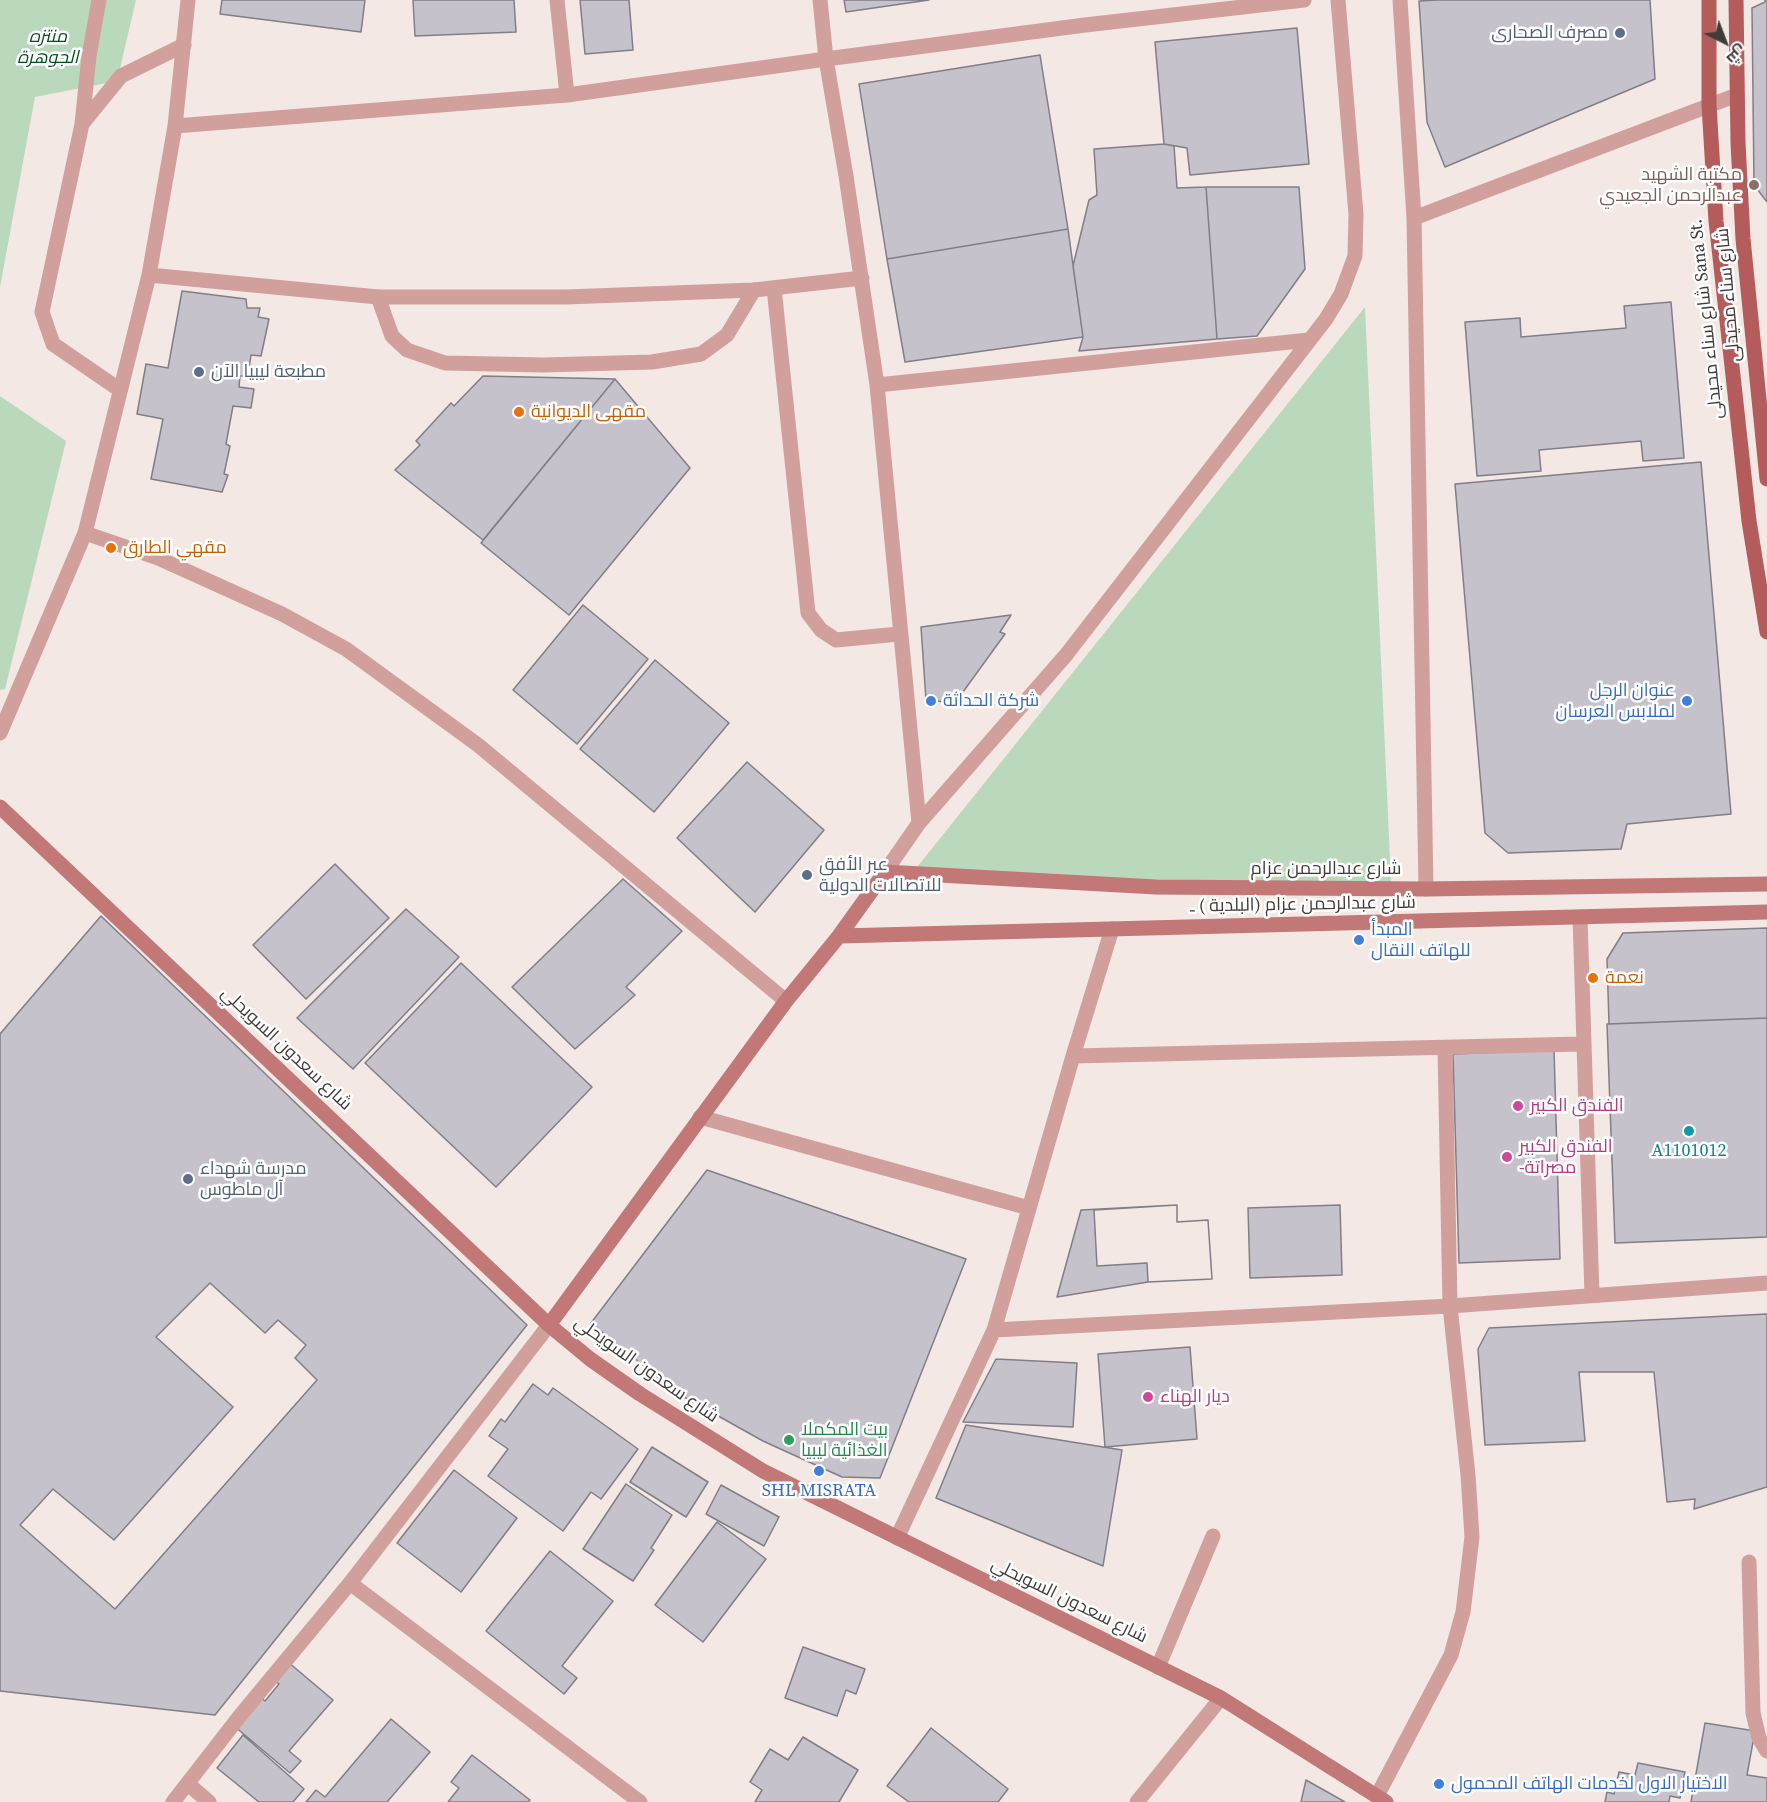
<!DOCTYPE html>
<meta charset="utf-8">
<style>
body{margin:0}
#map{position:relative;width:1767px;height:1802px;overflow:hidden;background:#f3e8e3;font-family:"Source Serif 4",Cairo,serif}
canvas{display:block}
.north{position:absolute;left:1695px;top:12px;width:60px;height:60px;-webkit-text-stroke:4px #fff;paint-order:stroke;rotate:138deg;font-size:16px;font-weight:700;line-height:24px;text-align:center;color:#3f3b39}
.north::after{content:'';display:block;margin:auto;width:21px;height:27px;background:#3f3b39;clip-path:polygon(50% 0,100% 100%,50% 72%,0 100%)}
</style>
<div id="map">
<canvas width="1767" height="1802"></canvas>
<div class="north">ش</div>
</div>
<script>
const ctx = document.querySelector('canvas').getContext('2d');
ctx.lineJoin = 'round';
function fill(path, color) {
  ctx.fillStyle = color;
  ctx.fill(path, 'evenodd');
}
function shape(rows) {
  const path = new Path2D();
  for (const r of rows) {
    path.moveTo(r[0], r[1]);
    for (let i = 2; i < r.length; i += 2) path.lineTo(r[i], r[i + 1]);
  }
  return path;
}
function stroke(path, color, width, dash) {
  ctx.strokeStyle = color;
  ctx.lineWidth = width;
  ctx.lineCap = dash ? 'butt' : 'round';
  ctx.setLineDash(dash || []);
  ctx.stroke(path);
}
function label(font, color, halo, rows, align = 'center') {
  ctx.font = font + ' "Source Serif 4",Cairo,serif';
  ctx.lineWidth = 5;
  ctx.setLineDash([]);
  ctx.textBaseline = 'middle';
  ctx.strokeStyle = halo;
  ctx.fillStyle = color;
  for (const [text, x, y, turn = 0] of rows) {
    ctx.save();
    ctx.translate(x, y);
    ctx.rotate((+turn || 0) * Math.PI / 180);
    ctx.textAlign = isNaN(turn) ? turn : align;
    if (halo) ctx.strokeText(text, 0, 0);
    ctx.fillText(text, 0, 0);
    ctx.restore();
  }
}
const green = shape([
 [0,0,136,0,117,81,35,97,0,287],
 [1365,307,1391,882,906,881],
 [0,396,66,441,5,689,0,690]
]);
const building = shape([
 [222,0,365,0,361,32,220,14,222,0],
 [413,0,514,0,516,32,415,36,413,0],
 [580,0,629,0,633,50,585,54,580,0],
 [844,0,929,0,846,12,844,0],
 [1437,0,1650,0,1655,79,1445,167,1427,122,1419,1,1437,0],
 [1765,0,1767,0,1767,202,1754,185,1752,8,1765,2,1765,0],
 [1297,28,1309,164,1190,175,1187,148,1164,144,1155,42,1297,28],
 [1040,55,1068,229,887,259,859,84,1040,55],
 [1164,144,1174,146,1177,188,1206,187,1217,339,1079,351,1083,337,1073,266,1089,200,1097,195,1094,149,1164,144],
 [1206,187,1299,187,1305,269,1257,336,1217,339,1206,187],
 [1068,229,1083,337,905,362,887,259,1068,229],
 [182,291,246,299,247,308,260,308,258,317,269,319,261,356,251,355,248,376,240,376,239,387,254,389,251,408,233,406,226,444,230,446,224,474,228,475,222,492,151,479,163,419,137,414,146,364,168,368,182,291],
 [1671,302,1684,458,1643,461,1641,441,1539,450,1541,471,1477,476,1465,322,1520,318,1521,337,1626,328,1624,306,1671,302],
 [483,376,615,379,483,540,395,470,420,445,416,441,451,403,454,406,483,376],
 [615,379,690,468,569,615,481,543,615,379],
 [1701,462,1731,814,1627,824,1621,849,1508,853,1485,833,1455,484,1701,462],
 [583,605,648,659,577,744,513,690,583,605],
 [1011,615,1000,632,1005,634,955,703,926,700,921,627,1011,615],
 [655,660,729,723,654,812,580,749,655,660],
 [747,762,824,830,755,912,677,838,747,762],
 [335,864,389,918,306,999,253,945,335,864],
 [623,879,682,931,626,987,635,995,575,1049,512,987,623,879],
 [406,909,459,957,353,1069,297,1018,406,909],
 [101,916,527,1325,215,1715,0,1691,0,1034,101,916],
 [1767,928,1767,1018,1609,1024,1607,959,1623,933,1767,928],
 [461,963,592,1087,496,1187,365,1063,461,963],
 [1767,1018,1767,1237,1615,1243,1607,1024,1767,1018],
 [1554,1050,1560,1259,1459,1263,1453,1054,1554,1050],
 [707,1170,966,1259,880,1478,842,1477,763,1441,677,1393,591,1323,707,1170],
 [1177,1205,1177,1222,1208,1220,1212,1279,1148,1282,1057,1297,1081,1210,1177,1205],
 [1177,1205,1177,1222,1208,1220,1212,1279,1148,1282,1147,1263,1097,1266,1094,1210,1177,1205],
 [1340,1205,1342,1275,1250,1278,1248,1208,1340,1205],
 [210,1283,265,1333,278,1320,306,1345,295,1358,317,1380,115,1609,20,1525,53,1489,114,1540,233,1407,156,1337,210,1283],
 [1767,1314,1767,1487,1694,1509,1695,1499,1667,1502,1654,1372,1579,1372,1585,1441,1485,1445,1478,1349,1489,1328,1767,1314],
 [1190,1347,1197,1439,1105,1447,1098,1354,1190,1347],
 [996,1359,1077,1363,1073,1427,963,1422,996,1359],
 [533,1384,548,1395,553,1388,638,1449,601,1499,591,1492,563,1531,488,1476,508,1449,489,1436,501,1419,505,1422,533,1384],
 [966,1425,1122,1450,1103,1566,936,1498,966,1425],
 [652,1447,708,1482,686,1517,630,1482,652,1447],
 [454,1470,517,1518,461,1592,397,1543,454,1470],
 [626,1484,672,1515,651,1548,654,1550,633,1581,583,1549,626,1484],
 [721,1485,779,1517,764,1546,706,1514,721,1485],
 [717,1522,766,1559,703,1642,655,1605,717,1522],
 [550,1551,613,1601,562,1666,577,1678,564,1694,486,1631,550,1551],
 [803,1647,865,1669,856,1694,846,1690,837,1716,785,1698,803,1647],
 [288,1662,333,1700,289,1751,301,1761,290,1773,234,1726,260,1697,265,1701,279,1684,274,1680,288,1662],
 [391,1719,430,1752,387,1802,306,1802,316,1790,325,1797,391,1719],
 [1705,1723,1755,1731,1747,1775,1767,1778,1767,1802,1691,1802,1705,1723],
 [931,1728,1008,1789,998,1802,909,1802,887,1786,931,1728],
 [243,1735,304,1789,293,1802,259,1802,217,1768,243,1735],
 [803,1737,858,1770,839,1802,755,1802,762,1790,750,1782,770,1749,788,1760,803,1737],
 [472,1755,530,1800,528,1802,448,1802,459,1788,451,1782,472,1755],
 [1638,1763,1685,1772,1680,1798,1670,1796,1669,1802,1605,1802,1607,1792,1614,1794,1619,1772,1635,1775,1638,1763],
 [1306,1780,1345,1802,1301,1802,1306,1780]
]);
const service = shape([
 [82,124,89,56,99,0],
 [774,288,808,613,821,630,836,640,899,634],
 [378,297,392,336,407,350,445,363,544,365,652,362,701,354,727,335,754,290],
 [120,390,53,344,42,312,82,124,121,76,184,45],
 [700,1117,1029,1208],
 [1158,1667,1213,1536]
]);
const minor = shape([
 [557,0,567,95],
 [820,0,826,59,846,176,877,385,919,823],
 [1400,0,1414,218,1426,889],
 [175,126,567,95,826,59,1085,25,1304,0],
 [1414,218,1737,95],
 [149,275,378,297,566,297,754,290,862,278],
 [877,385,1309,340],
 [85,533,158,558,282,614,346,649,478,745,786,1001],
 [0,733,85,533,149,275,175,126,188,0],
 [885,872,919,823,1066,655,1326,319,1341,294,1355,256,1356,214,1338,0],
 [1580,918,1592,1295],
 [1073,1056,1582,1044],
 [994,1330,1450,1306,1767,1283],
 [897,1538,994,1330,1073,1056,1112,929],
 [1749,1562,1753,1713,1759,1738,1767,1751],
 [350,1583,640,1802],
 [188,1784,209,1802],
 [1377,1796,1451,1655,1463,1612,1472,1537,1468,1475,1450,1306,1445,1048],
 [173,1802,239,1717,350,1583,549,1325],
 [1137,1802,1221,1698]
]);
const secondary = shape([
 [0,807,549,1325,590,1359,640,1394,763,1471,1221,1698,1386,1802],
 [839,936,1767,912],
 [549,1325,786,1001,839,936,885,872,1156,887,1426,889,1767,884]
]);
const primary = shape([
 [1709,0,1709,105,1716,221,1749,521,1767,632],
 [1736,0,1738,143,1743,239,1767,479]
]);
const markers = [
 [1620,33,6,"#5c6f8a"],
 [1754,185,6,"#8d6e63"],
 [199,372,6,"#5c6f8a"],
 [519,412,6,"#e8710a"],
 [111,548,6,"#e8710a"],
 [931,701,6,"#3f7fe0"],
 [1687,701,6,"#3f7fe0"],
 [807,875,6,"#5c6f8a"],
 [1359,940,6,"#3f7fe0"],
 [1593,978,6,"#e8710a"],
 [1518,1106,6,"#d1479c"],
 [1689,1131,6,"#0f9aa8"],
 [1507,1157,6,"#d1479c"],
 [188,1179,6,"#5c6f8a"],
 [1148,1397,6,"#d1479c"],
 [789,1440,6,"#2e9e5b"],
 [819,1471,6,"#3f7fe0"],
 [1439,1784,6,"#3f7fe0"]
];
const serviceNames = [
 ["مصرف الصحارى",1608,33,"right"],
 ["مطبعة ليبيا الآن",211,372],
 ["عبر الأفق",819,865],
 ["للاتصالات الدولية",819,886],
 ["مدرسة شهداء",200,1169],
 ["آل ماطوس",200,1190]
];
const parkNames = [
 ["منتزه",48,37],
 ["الجوهرة",48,58]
];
const educationNames = [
 ["مكتبة الشهيد",1742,175],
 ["عبدالرحمن الجعيدي",1742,196]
];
const streetNames = [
 ["شارع سناء محيدلى",1729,295,-95],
 ["شارع سناء محيدلى Sana St.",1707,319,-96],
 ["شارع عبدالرحمن عزام",1326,869],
 ["شارع عبدالرحمن عزام (البلدية ) ـ",1303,905,-1],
 ["شارع سعدون السويحلي",286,1049,43],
 ["شارع سعدون السويحلي",646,1370,35],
 ["شارع سعدون السويحلي",1069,1601,26]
];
const foodNames = [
 ["مقهى الديوانية",531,412],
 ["مقهي الطارق",123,548],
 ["نعمة",1605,978]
];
const shopNames = [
 ["عنوان الرجل",1675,691,"right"],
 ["لملابس العرسان",1675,712,"right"],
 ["شركة الحداثة",943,701],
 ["المبدأ",1371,930],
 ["للهاتف النقال",1371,951],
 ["SHL MISRATA",819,1491,"center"],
 ["الاختيار الاول لخدمات الهاتف المحمول",1451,1784]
];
const hotelNames = [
 ["الفندق الكبير",1530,1106],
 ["الفندق الكبير",1519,1147],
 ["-مصراتة",1519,1168],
 ["ديار الهناء",1160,1397]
];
const cultureNames = [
 ["ِA1101012",1689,1151]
];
const leisureNames = [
 ["بيت المكملا",801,1430],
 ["الغذائية ليبيا",801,1451]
];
fill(green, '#b9d8bc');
fill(building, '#c6c2cc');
stroke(building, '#817e87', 1.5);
stroke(service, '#d19f9c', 15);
stroke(minor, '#d19f9c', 15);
stroke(secondary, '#c17876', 15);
stroke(primary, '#b35c5b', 15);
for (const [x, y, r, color] of markers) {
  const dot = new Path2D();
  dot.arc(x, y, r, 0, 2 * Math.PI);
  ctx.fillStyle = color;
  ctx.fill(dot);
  stroke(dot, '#fff', 2);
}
label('18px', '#4e5e75', '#fff', serviceNames, 'left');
label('italic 18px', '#06501f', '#fff', parkNames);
label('18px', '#785e54', '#fff', educationNames, 'right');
label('18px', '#3f3b39', '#fff', streetNames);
label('18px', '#c56008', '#fff', foodNames, 'left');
label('18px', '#366cbe', '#fff', shopNames, 'left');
label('18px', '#b23c85', '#fff', hotelNames, 'left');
label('18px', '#0d838f', '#fff', cultureNames);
label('18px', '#27864d', '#fff', leisureNames, 'left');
</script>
